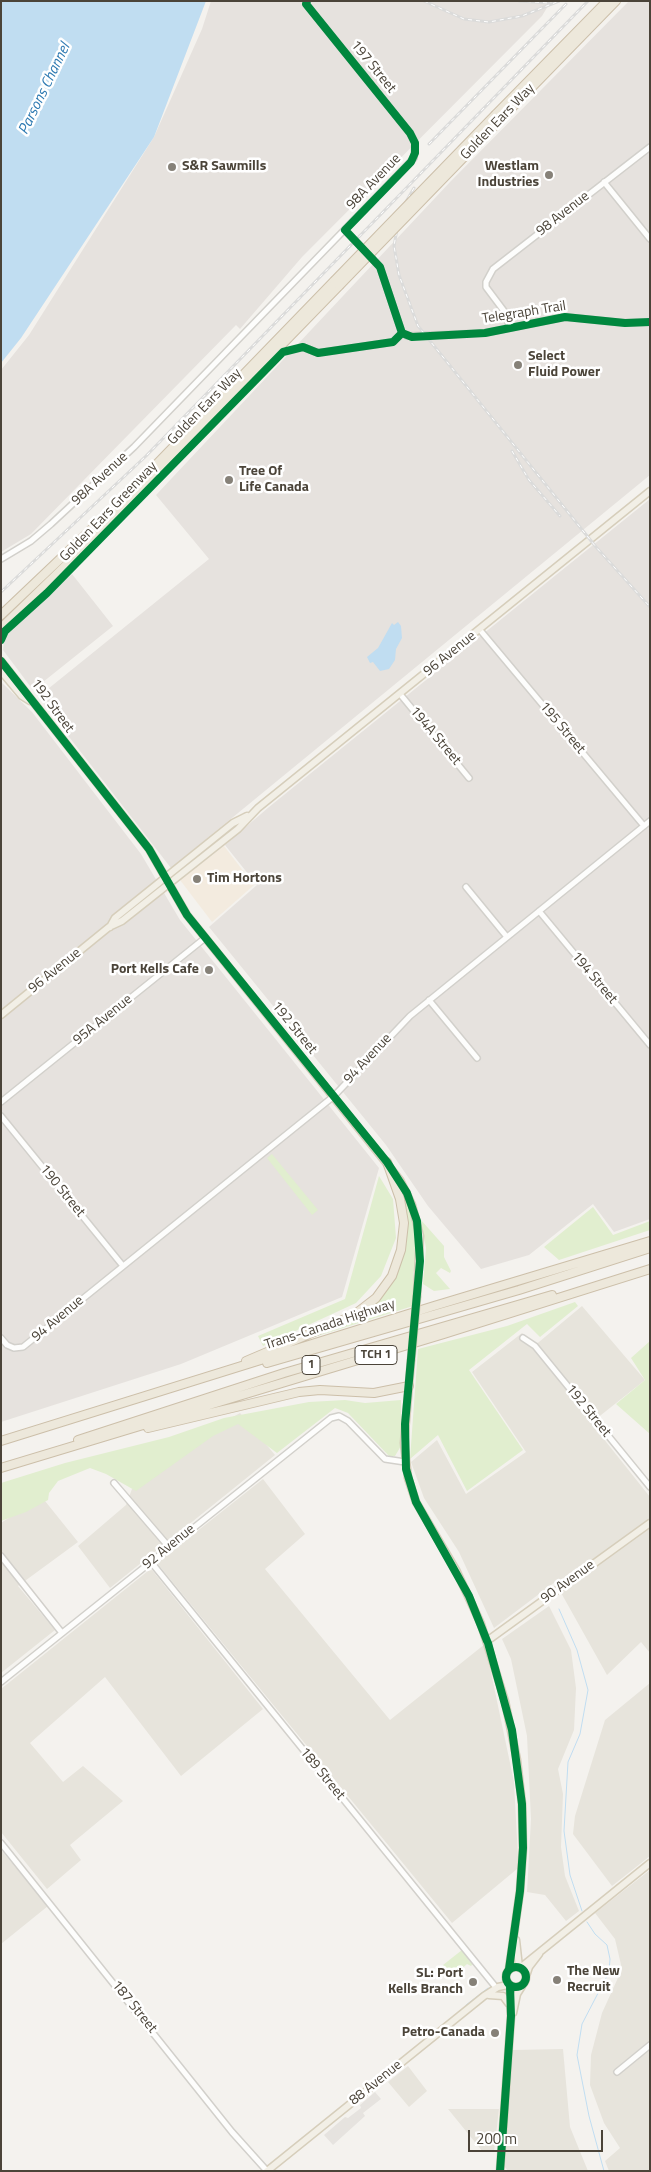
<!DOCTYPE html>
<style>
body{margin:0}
#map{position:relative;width:651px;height:2172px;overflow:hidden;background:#f4f2ee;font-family:"Titillium Web",sans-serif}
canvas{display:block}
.frame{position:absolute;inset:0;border:2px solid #4b4439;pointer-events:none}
.scale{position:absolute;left:468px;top:2130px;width:135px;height:22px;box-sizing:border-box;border:2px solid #4b4439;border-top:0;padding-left:6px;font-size:15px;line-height:18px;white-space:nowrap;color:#4b4439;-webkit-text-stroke:4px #fff;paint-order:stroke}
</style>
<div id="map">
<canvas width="651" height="2172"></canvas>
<div class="frame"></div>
<div class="scale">200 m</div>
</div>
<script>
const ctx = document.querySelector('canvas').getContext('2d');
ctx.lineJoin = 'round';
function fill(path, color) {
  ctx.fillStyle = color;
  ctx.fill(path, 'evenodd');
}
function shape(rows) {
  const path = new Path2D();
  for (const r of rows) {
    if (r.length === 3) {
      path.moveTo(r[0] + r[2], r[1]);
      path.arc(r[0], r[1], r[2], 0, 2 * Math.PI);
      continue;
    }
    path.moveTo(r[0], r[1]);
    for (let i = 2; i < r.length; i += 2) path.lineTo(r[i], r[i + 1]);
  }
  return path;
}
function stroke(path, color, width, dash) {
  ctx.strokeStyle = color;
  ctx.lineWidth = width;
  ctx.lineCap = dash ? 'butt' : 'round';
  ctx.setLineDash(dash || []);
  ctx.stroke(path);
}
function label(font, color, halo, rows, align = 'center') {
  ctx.font = font + ' "Titillium Web",sans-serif';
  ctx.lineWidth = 5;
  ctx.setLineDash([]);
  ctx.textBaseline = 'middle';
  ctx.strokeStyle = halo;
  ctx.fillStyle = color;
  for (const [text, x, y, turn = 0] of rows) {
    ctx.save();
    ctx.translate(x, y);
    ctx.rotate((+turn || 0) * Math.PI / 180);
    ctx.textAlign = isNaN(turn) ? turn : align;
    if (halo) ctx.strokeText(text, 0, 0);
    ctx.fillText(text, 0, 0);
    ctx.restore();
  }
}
const residential = shape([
 [582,1306,645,1380,591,1423,650,1497,650,1653,641,1642,607,1675,555,1582,494,1628,459,1552,424,1498,411,1462,437,1440,466,1494,526,1452,472,1372,522,1333,533,1347],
 [240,1413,275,1455,110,1588,78,1546,126,1505,132,1489,178,1448],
 [263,1479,305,1534,265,1569,390,1720,485,1644,514,1782,518,1858,517,1869,452,1923,157,1563],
 [41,1496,78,1542,18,1586,55,1630,1,1673,1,1523],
 [152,1570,263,1709,181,1776,105,1677,30,1743,63,1782,83,1766,123,1801,70,1845,81,1860,47,1889,1,1832,1,1689,148,1571],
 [549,1606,571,1650,576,1688,574,1730,558,1769,563,1794,561,1847,565,1876,579,1911,566,1921,545,1895,527,1892,531,1819,527,1736,511,1659,502,1639],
 [650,1683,650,1856,612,1886,573,1834,575,1816,605,1720],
 [1,1850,48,1906,1,1944],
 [650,1870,650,2171,609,2171,605,2161,620,2148,604,2123,590,2085,591,2055,602,2013,622,1969,615,1939,595,1913],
 [563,2049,570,2127,588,2171,508,2171,504,2166,513,2050],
 [408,2066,427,2091,409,2107,388,2082],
 [448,2109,499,2109,494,2152,483,2152]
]);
const commercial = shape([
 [224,846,254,885,212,922,180,880]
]);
const industrial = shape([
 [211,1,551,1,542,16,302,257,240,329,236,325,31,534,1,552,1,370,29,335,154,137,202,29],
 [629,1,650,1,650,475,171,868,38,697,209,559,156,495,451,181],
 [650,499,650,1219,614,1232,593,1204,529,1255,481,1269,428,1206,386,1145,209,927,257,885,225,845,269,807],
 [72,574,113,626,33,690,3,650,5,631],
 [1,682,32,712,141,854,180,920,379,1168,342,1297,181,1364,1,1422]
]);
const green = shape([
 [272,1154,318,1210,312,1215,267,1158],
 [379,1176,393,1199,396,1238,381,1276,356,1303,263,1346,258,1336,345,1299],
 [406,1201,418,1242,418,1260,413,1273,415,1292,413,1306,311,1338,355,1317,396,1273,403,1203],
 [593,1207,613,1235,650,1221,650,1230,559,1260,544,1247],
 [421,1220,444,1246,444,1257,451,1271,450,1273,441,1268,436,1273,450,1289,434,1291,423,1284,426,1248],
 [575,1302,578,1306,540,1337,527,1324,469,1370,523,1450,467,1491,438,1435,410,1459,418,1349,507,1326],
 [650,1341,650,1434,616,1404,645,1380,631,1358],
 [345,1400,365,1403,401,1400,401,1446,395,1456,389,1456,348,1413,335,1408,277,1453,238,1424,213,1436,136,1491,106,1474,90,1468,58,1481,49,1493,48,1500,26,1512,1,1521,1,1483,65,1463,169,1437,224,1418,309,1402],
 [462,1950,473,1964,471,1966,467,1964,456,1974,444,1968,443,1965]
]);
const parking = shape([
 [375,2092,381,2099,363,2113,365,2116,333,2145,324,2135,345,2117,348,2118,361,2108,360,2105]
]);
const water = shape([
 [1,1,206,1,154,137,21,338,1,363],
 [398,622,401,626,402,638,396,649,395,660,389,669,380,671,373,662,370,663,367,657,378,648,392,623,394,625]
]);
const stream = shape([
 [559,1609,577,1650,588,1690,580,1734,568,1762,564,1831,570,1875,582,1911],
 [587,1922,595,1934,607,1945,610,1959,609,1972,582,2024,577,2055,589,2116,604,2171],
 [466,2005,488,1988]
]);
const minor = shape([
 [604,182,650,239],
 [345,230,380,267,402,333,407,336,485,333,565,317,625,323,650,322],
 [509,328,507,315,486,287,486,282,493,269,650,147],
 [303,347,318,353,393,342,402,333],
 [1,559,31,541,51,524,134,447,414,158,415,143,410,133,306,4,307,1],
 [480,630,644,826],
 [400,694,469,778],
 [466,887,507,937],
 [539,911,650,1045],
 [429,1000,477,1058],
 [1,1102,205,938],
 [1,1116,123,1266],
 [1,1338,7,1345,14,1348,23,1347,334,1096,410,1016,650,821],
 [523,1338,535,1346,650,1487],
 [114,1483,169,1547],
 [1,1556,62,1633],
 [151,1562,494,1985],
 [1,1682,331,1418,339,1416,348,1421,385,1459,405,1462],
 [1,1843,232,2132,267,2171],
 [617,2072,650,2045]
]);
const major = shape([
 [1,661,149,849,187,915,400,1180,412,1205,420,1236,417,1296],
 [1,671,22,696,30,701],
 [110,927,115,918,233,823,247,816],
 [1,1015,109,927,122,921,238,829,258,808,650,491],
 [411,1361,404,1443,408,1478,416,1502,456,1570,481,1624,505,1701,517,1760,522,1804,523,1848,520,1891,509,1969],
 [487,1641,650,1523],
 [516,1940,519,1967],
 [516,1977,10],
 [520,1968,650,1863],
 [526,1976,529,1967,539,1954],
 [489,1995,503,1996,509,2004],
 [513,2013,517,1994,522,1986],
 [267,2171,484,1996,498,1987,508,1985],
 [500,2171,511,2016,510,1986]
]);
const highway = shape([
 [496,114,607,1],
 [501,119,616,1],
 [1,615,116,506,334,281],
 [1,628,88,544,339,286],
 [246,1361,354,1315,376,1298,392,1276,401,1250,404,1223,400,1199,387,1162],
 [267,1363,519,1290,650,1248],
 [148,1428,299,1392,320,1390,374,1393,409,1386],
 [78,1440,284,1373,552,1295],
 [1,1441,434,1306,650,1241],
 [1,1468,444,1334,650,1269]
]);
const rail = shape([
 [424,1,464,19,489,22,522,16,559,1],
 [519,1,549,3],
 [429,144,566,4],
 [414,188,400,212,394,246,399,275,418,326,596,547,650,607],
 [512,451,529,480,560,516],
 [1,592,146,456,588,1]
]);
const majorBridge = shape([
 [411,1361,417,1296]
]);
const highwayBridge = shape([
 [334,281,496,114],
 [339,286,501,119]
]);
const cycleway = shape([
 [307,1,306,4,410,133,415,143,415,153,411,162,345,230,380,267,402,333,412,337,485,333,565,317,625,323,650,322],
 [1,640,5,631,47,593,283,352,303,347,318,353,393,342,402,333],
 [1,661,149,849,187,915,387,1162,407,1193,417,1221,420,1261,405,1424,406,1469,416,1502,469,1596,487,1641],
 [488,1643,512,1730,522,1804,523,1848,520,1891,509,1969],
 [516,1977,10],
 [500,2171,511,2016,510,1986]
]);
const markers = [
 [172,167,5,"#868178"],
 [549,175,5,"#868178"],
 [518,365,5,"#868178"],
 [229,480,5,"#868178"],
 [197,879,5,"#868178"],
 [209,970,5,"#868178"],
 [557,1980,5,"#868178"],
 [473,1982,5,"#868178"],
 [495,2033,5,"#868178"]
];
const shields = [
 [376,1355,42],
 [311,1365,18]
];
const shieldNames = [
 ["TCH 1",376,1355],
 ["1",311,1365]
];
const streetNames = [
 ["197 Street",373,67,51],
 ["Golden Ears Way",498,122,-46],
 ["98A Avenue",374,182,-46],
 ["98 Avenue",563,214,-38],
 ["Telegraph Trail",524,313,-9],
 ["Golden Ears Way",205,407,-46],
 ["98A Avenue",100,479,-43],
 ["Golden Ears Greenway",109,512,-46],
 ["96 Avenue",450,654,-39],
 ["192 Street",52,706,54],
 ["195 Street",562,728,50],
 ["194A Street",435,736,50],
 ["96 Avenue",55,971,-39],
 ["194 Street",594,978,50],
 ["95A Avenue",103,1020,-39],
 ["192 Street",294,1028,51],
 ["94 Avenue",368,1059,-47],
 ["190 Street",62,1191,51],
 ["94 Avenue",58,1319,-40],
 ["Trans-Canada Highway",330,1325,-18],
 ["192 Street",588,1411,51],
 ["92 Avenue",169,1547,-39],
 ["90 Avenue",568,1582,-36],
 ["189 Street",322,1774,51],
 ["187 Street",134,2007,51],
 ["88 Avenue",376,2083,-39]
];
const poiNames = [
 ["S&R Sawmills",182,167],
 ["Westlam",539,167,"right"],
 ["Industries",539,183,"right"],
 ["Select",528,357],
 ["Fluid Power",528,373],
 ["Tree Of",239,472],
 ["Life Canada",239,488],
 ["Tim Hortons",207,879],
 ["Port Kells Cafe",199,970,"right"],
 ["The New",567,1972],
 ["Recruit",567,1988],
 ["SL: Port",463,1974,"right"],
 ["Kells Branch",463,1990,"right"],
 ["Petro-Canada",485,2033,"right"]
];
const waterNames = [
 ["Parsons Channel",45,89,-64]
];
fill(residential, '#e7e4dc');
fill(commercial, '#f3ebdf');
fill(industrial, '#e6e2de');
fill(green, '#e1eecf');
fill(parking, '#e6e3df');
fill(water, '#c0ddf1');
stroke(stream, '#c0ddf1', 1);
stroke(minor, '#d2d0cb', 8);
stroke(major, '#d6cebb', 9);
stroke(highway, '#ccbfa9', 10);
stroke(minor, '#fdfdfc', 5);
stroke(major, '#f2efe6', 6);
stroke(highway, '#ede8db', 8);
stroke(rail, '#dbdbda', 3);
stroke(rail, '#fff', 1, [4]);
stroke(majorBridge, '#d6cebb', 9, []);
stroke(highwayBridge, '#ccbfa9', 10, []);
stroke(majorBridge, '#f2efe6', 6);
stroke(highwayBridge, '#ede8db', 8);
stroke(cycleway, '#00873e', 8);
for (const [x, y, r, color] of markers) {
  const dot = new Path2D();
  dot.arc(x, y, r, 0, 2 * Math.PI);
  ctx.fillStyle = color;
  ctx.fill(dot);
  stroke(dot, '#fff', 2);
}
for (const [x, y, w] of shields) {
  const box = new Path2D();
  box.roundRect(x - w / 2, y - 9.5, w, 19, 4);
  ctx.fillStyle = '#fff';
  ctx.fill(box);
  stroke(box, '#4b4439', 1);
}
label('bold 12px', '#4b4439', null, shieldNames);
label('14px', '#4b4439', '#fff', streetNames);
label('bold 14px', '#4b4439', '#fff', poiNames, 'left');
label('italic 15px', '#2e7ab2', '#fff', waterNames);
</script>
